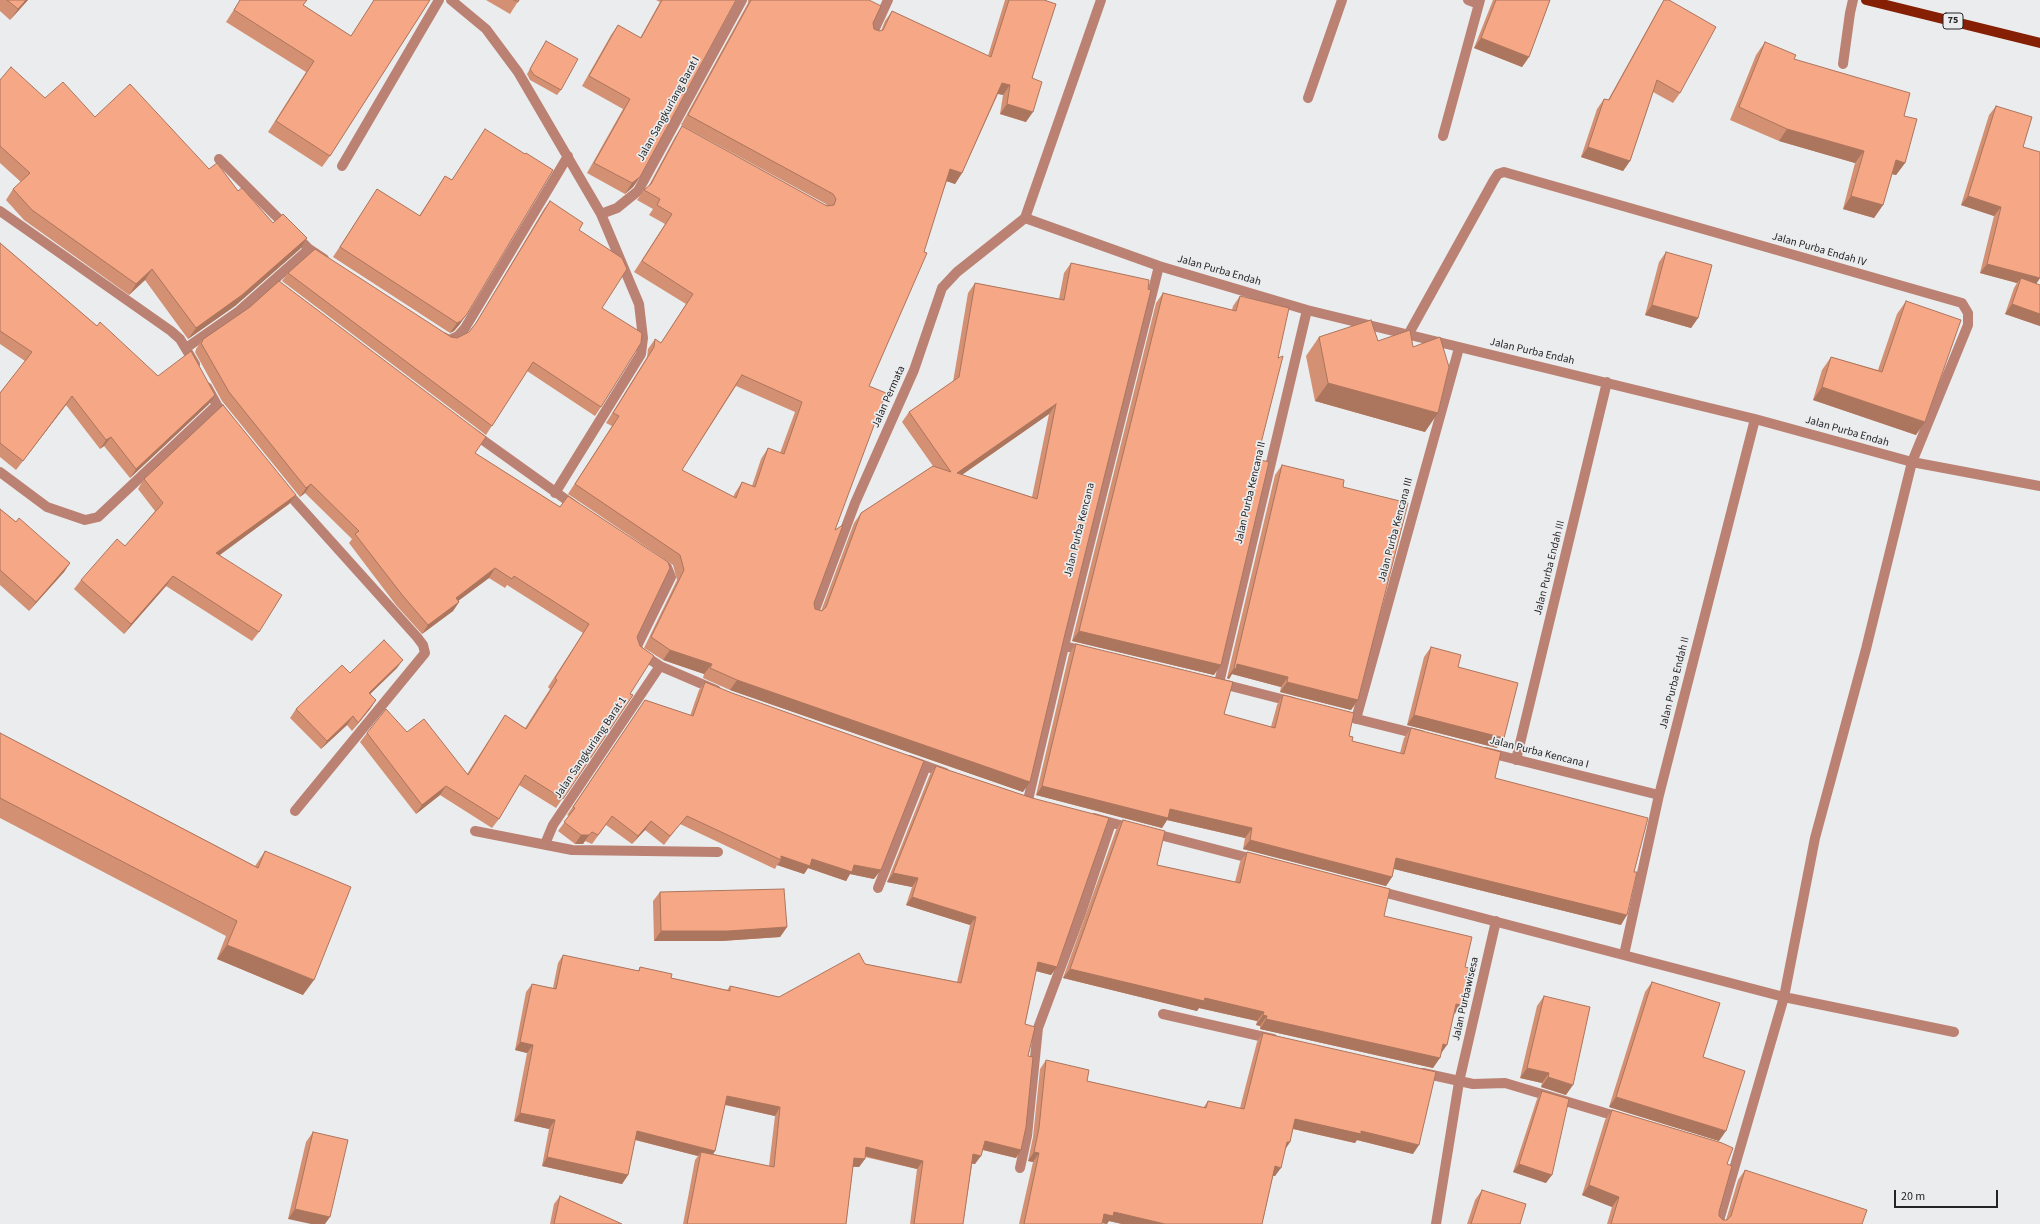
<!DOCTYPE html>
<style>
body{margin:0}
#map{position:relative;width:2040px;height:1224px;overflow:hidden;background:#ebecee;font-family:"Source Sans 3",sans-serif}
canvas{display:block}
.scale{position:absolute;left:1894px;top:1190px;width:104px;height:18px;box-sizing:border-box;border:2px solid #252526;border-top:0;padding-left:5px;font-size:12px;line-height:14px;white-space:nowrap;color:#252526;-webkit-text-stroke:3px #ebecee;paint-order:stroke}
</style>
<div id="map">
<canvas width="2040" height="1224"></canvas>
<div class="scale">20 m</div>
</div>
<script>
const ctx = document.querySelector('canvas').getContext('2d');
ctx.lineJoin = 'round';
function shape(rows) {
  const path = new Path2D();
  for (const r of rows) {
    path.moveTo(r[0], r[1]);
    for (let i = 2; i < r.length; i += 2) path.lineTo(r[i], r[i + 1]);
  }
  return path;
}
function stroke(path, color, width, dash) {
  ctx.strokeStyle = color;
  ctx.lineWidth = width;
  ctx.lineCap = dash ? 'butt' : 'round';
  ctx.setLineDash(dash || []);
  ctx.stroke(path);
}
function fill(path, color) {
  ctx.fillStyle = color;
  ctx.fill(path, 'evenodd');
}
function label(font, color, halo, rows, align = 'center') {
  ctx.font = font + ' "Source Sans 3",sans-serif';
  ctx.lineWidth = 3.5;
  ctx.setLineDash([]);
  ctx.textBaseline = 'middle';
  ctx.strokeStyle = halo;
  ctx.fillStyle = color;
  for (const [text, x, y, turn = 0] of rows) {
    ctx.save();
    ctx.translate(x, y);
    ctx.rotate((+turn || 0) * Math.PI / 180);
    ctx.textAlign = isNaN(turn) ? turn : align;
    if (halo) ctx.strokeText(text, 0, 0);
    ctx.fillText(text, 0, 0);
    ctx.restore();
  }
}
const minor = shape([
 [451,0,486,29,518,72,601,214,639,304,643,338,641,354,555,493],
 [1468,0,1479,4],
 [872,35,888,0],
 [1843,64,1850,13,1853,0],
 [1308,98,1342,0],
 [1443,136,1480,0],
 [219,159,309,249,324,259],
 [342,166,439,0],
 [0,211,171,331,180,339,195,364],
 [601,214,617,208,638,191,742,0],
 [1025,218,1159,266,1307,310,1755,419,1912,462,2040,486],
 [1025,218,1101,0],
 [272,282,285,293],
 [1408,335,1494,180,1498,174,1504,172,1962,303,1968,313,1968,325,1912,462,1866,649,1815,838,1784,997,1718,1224],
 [443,337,449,340,458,336,465,328,568,156],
 [186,348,239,311,309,249],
 [207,387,217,405,228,419],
 [473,433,575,506],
 [0,472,47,507,85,520,98,517,217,405],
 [284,489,417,637,423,645,425,653,295,811],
 [660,563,667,567,671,577,638,644,637,648,639,652,660,666,716,690],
 [813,615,855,503,914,370,942,288,957,272,1025,218],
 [1064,646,1085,651],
 [1219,683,1293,702],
 [1219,683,1307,310],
 [1341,715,1421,735],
 [1356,719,1459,348],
 [1486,752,1659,795],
 [909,760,945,773],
 [1516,760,1607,382],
 [1028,800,1064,646,1159,266],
 [1094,818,1131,828],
 [475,831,572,850,718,852],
 [1152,833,1257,860],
 [545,844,553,825,660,666],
 [878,888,926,766],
 [1375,890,1784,997,1954,1032],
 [1624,955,1659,795,1755,419],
 [1163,1014,1273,1039],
 [1423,1073,1473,1084,1505,1083,1622,1118],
 [1020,1168,1027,1136,1038,1028,1081,913,1111,823],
 [1436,1224,1459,1082,1496,921]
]);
const major = shape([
 [1866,0,2040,43]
]);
const wall = shape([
 [0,0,28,0,10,20,0,11],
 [240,0,307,0,303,5,351,36,374,0,430,0,330,156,322,167,268,132,306,72,226,22],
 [486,0,519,0,510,14],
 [656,0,736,0,640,177,633,187,625,194,587,173,623,109,582,86,611,35,618,25,640,38,660,2],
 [748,0,869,0,874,29,879,31,881,31,885,21,892,11,988,56,1005,0,1044,0,1026,122,1000,114,1003,95,998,94,962,173,955,184,947,181,869,386,835,530,814,603,815,609,821,611,854,523,861,513,933,466,902,422,909,412,953,382,968,293,975,283,1059,299,1064,273,1071,263,1023,792,730,690,703,678,704,674,663,660,644,648,677,580,673,565,568,494,612,426,606,423,647,357,648,349,655,339,661,343,686,304,634,272,665,224,649,215,653,209,637,200,644,190,648,187,675,137,682,126,827,206,826,204,681,125,748,3],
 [736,386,795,412,780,453,768,448,761,459,752,486,742,482,735,493,733,497,682,470],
 [1049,414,1032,497,962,475],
 [1493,0,1550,0,1529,57,1522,67,1474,48],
 [1664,0,1680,93,1673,103,1653,92,1630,161,1623,171,1581,157,1597,109,1604,99,1608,100,1659,8],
 [546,41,561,90,557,95,530,80,527,74],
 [1765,42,1794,59,1904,116,1905,163,1896,175,1892,174,1883,205,1874,218,1843,209,1855,163,1779,141,1730,120,1756,55],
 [0,80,45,98,95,117,209,169,238,191,273,223,307,238,300,249,235,306,188,339,145,280,129,295,24,220,6,200,13,189,21,182,0,163],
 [1996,106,2023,147,2040,278,2036,284,2040,285,2040,326,2005,314,2014,288,2017,283,1980,273,1994,216,1961,205,1989,115],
 [485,129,460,324,454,331,450,333,333,257,377,189,419,216,445,176,452,180],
 [550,201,579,230,602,308,601,407,595,416,527,371,486,435,282,281,288,273,451,337,457,338,469,332,474,326,544,209],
 [0,243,97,326,158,376,209,404,130,478,104,446,100,449,66,405,16,470,0,457,0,393,25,361,0,344],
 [1666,252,1698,318,1691,328,1645,315,1659,262],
 [1163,293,1232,310,1233,306,1240,296,1278,358,1214,675,1072,641,1156,303],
 [1906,301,1916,435,1813,400,1822,370,1831,357,1878,370,1897,314],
 [1319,337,1378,341,1413,347,1425,432,1315,401,1306,356],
 [202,340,475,453,560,507,568,496,637,637,630,694,633,695,556,808,519,785,499,819,492,828,440,795,416,814,360,742,367,733,407,732,467,774,505,715,525,728,550,689,548,687,583,633,507,585,505,588,489,578,458,601,459,602,453,611,422,634,396,605,349,543,352,539,305,493,300,497,222,401,195,352,196,350,196,349],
 [1282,465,1343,487,1358,700,1351,710,1280,692,1281,687,1232,674,1229,679,1227,678,1275,475],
 [144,479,296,495,289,504,220,555,259,632,252,641,166,586,124,634,74,589,81,580,125,546,155,511,138,489],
 [0,509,16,522,70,563,64,572,29,611,0,585],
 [1076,644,1224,714,1271,727,1277,705,1283,695,1349,736,1352,741,1400,753,1404,738,1411,728,1495,778,1621,925,1394,869,1392,877,1386,886,1243,849,1245,838,1167,820,1162,828,1036,795,1069,654],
 [1431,647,1458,667,1497,748,1407,725,1424,657],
 [397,668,370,694,376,700,370,709,352,731,347,725,321,749,290,718,296,709,350,673],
 [705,682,874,879,850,874,846,881,808,868,804,874,777,865,775,869,680,824,664,845,645,830,632,844,606,825,592,844,585,841,583,844,575,844,558,831,569,816,567,815,645,700,690,716,699,690],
 [0,733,255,866,265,851,303,995,217,959,226,936,0,818],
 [936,766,1057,967,1051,975,1036,971,1025,1024,1028,1056,1021,1150,1016,1158,983,1150,975,1164,972,1164,963,1224,910,1224,917,1169,865,1157,865,1159,859,1167,853,1167,846,1224,683,1224,695,1160,698,1156,635,1140,628,1175,622,1184,542,1166,549,1129,514,1121,527,1053,515,1050,526,992,532,984,553,988,558,963,563,955,638,971,640,967,671,978,727,990,730,986,779,997,865,964,957,982,970,925,906,905,912,887,887,882,930,774],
 [725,1105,775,1116,769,1166,713,1154,715,1151],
 [1123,820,1157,865,1235,882,1240,862,1247,852,1384,916,1454,1015,1441,1054,1433,1068,1260,1029,1260,1026,1256,1025,1257,1021,1199,1008,1197,1011,1063,978,1116,830],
 [660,892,787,927,780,937,721,941,654,941,653,901],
 [1652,982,1703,1057,1719,1141,1609,1107,1645,992],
 [1544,996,1566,1095,1541,1087,1542,1083,1520,1078,1537,1006],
 [1263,1033,1413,1154,1357,1140,1355,1143,1293,1129,1290,1142,1286,1148,1275,1176,1273,1176,1262,1224,1122,1224,1109,1221,1107,1224,1102,1223,1102,1224,1019,1224,1033,1162,1028,1161,1033,1137,1040,1069,1046,1060,1087,1081,1203,1108,1208,1101,1240,1108,1257,1042],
 [1542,1091,1546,1183,1513,1172,1537,1099],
 [1612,1110,1727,1164,1719,1212,1719,1216,1723,1220,1726,1220,1738,1180,1745,1170,1862,1224,1607,1224,1612,1207,1582,1195,1605,1120],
 [313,1132,330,1217,288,1219,306,1142],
 [1482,1190,1520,1224,1467,1224,1475,1200],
 [560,1196,622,1224,550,1224,554,1204]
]);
const shadedWall = shape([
 [26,0,28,0,10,20,18,9],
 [1481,38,1529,57,1522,67,1474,48],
 [1002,83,1010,85,1003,95,995,93],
 [1007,104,1033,112,1026,122,1000,114],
 [1787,129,1864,151,1855,163,1779,141],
 [1588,147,1630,161,1623,171,1581,157],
 [1896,160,1905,163,1896,175,1887,173],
 [950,169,962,173,955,184,943,180],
 [640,177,633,187,625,194,632,183],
 [1851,196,1883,205,1874,218,1843,209],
 [1968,196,2001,207,1994,216,1961,205],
 [307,238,300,249,235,306,188,339,196,328],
 [1987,264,2040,278,2034,287,2021,278,2017,283,1980,273],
 [152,269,145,280,129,295,136,284],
 [2012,304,2040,314,2040,326,2005,314],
 [1652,305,1698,318,1691,328,1645,315],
 [467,314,460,324,454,331,450,333,457,323],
 [1328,383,1438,413,1425,432,1315,401],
 [1822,387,1925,422,1916,435,1813,400],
 [215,395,209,404,130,478,136,469],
 [72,396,66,405,16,470,23,461],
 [1056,404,1049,414,950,483,957,473],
 [111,437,104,446,100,449,106,440],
 [311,484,305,493,300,497,306,488],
 [296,495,289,504,210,562,216,553],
 [70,563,64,572,29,611,36,602],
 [495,568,489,578,450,607,456,598],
 [173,576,166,586,124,634,131,624],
 [459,602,453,611,422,634,428,625],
 [1079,631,1221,665,1214,675,1072,641],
 [670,650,712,664,704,674,663,660],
 [403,660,397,668,363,701,369,693],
 [1237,664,1288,677,1281,687,1232,674,1229,679,1227,678],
 [737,680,1030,782,1023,792,730,690],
 [1287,682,1358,700,1351,710,1280,692],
 [376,700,370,709,352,731,358,723],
 [1414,715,1504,738,1497,748,1407,725],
 [353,716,347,725,321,749,327,741],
 [446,786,440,795,416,814,422,805],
 [1042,786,1170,809,1252,828,1245,838,1167,820,1162,828,1036,795],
 [651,821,645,830,632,844,638,836],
 [581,835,589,835,583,844,575,844],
 [1250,840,1392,877,1386,886,1243,849],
 [781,856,812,859,854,865,881,870,874,879,850,874,846,881,808,868,804,874,777,865,781,860],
 [1396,858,1627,915,1621,925,1390,868],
 [893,873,918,878,912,887,887,882],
 [912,897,976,917,970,925,906,905],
 [787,927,780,937,721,941,654,941,661,931],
 [227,945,314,980,303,995,217,959],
 [1038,962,1057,967,1051,975,1032,970],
 [1070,969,1205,998,1264,1012,1257,1021,1199,1008,1197,1011,1063,978],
 [1456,1004,1461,1005,1454,1015],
 [1263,1015,1267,1016,1260,1026,1256,1025],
 [1266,1019,1440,1058,1433,1068,1260,1029],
 [520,1042,533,1045,527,1053,515,1050],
 [1443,1044,1447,1045,1440,1055],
 [1527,1068,1549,1073,1542,1083,1520,1078],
 [1548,1077,1573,1085,1566,1095,1541,1087],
 [727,1096,780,1107,775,1116,722,1104],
 [1616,1097,1726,1131,1719,1141,1609,1107],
 [520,1113,555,1120,549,1129,514,1121],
 [1295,1119,1361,1131,1419,1145,1413,1154,1357,1140,1355,1143,1289,1128],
 [637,1131,715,1151,710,1159,701,1152,698,1156,632,1139],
 [985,1141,1021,1150,1016,1158,979,1149],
 [1287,1142,1290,1142,1284,1151],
 [866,1147,923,1161,917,1169,861,1155],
 [1034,1152,1039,1153,1033,1162,1028,1161],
 [973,1154,981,1156,975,1164,967,1162],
 [547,1157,628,1175,622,1184,542,1166],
 [854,1158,865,1159,859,1167,848,1166],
 [1519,1164,1552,1175,1546,1183,1513,1172],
 [1275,1166,1281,1168,1275,1176,1269,1175],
 [1589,1185,1619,1197,1612,1207,1582,1195],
 [295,1209,330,1217,325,1224,311,1224,288,1219],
 [1114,1212,1165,1224,1122,1224,1109,1221,1107,1224,1106,1224,1098,1222,1104,1214]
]);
const building = shape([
 [7,0,26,0,18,9,7,0],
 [240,0,307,0,303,5,351,36,374,0,430,0,330,156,276,121,314,61,234,10,240,0],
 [514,0,519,0,518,2,514,0],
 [662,0,736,0,640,177,632,183,594,163,630,99,589,76,618,25,641,38,662,0],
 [751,0,869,0,881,6,873,23,874,29,879,31,883,30,892,11,991,57,1009,0,1044,0,1056,4,1032,78,1042,82,1033,112,1007,104,1010,85,1002,83,962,173,950,169,924,252,927,253,869,386,886,393,835,530,843,525,814,603,815,609,822,611,826,607,861,513,933,466,951,472,909,412,959,377,975,283,1064,300,1071,263,1149,280,1148,289,1151,290,1065,634,1030,782,737,680,710,668,712,664,670,650,651,637,684,570,680,555,575,484,619,416,613,413,654,347,655,339,661,343,693,294,642,261,672,214,657,205,660,199,644,190,651,184,682,126,827,206,834,205,836,199,833,194,688,115,751,0],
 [742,375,802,402,784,454,768,448,755,487,742,482,736,498,682,470,742,375],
 [1056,404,1037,499,957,473,1056,404],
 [1496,0,1550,0,1529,57,1481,38,1496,0],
 [1664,0,1669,0,1716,27,1680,93,1657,80,1630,161,1588,147,1604,99,1609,100,1664,0],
 [546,41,578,59,561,90,534,75,530,69,546,41],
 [1765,42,1796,55,1794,59,1910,93,1904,116,1917,119,1905,163,1896,160,1883,205,1851,196,1864,151,1787,129,1739,107,1765,42],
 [11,67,45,98,63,82,95,117,130,84,209,169,217,163,238,191,242,188,273,223,283,214,307,238,242,295,196,328,152,269,136,284,32,210,13,189,30,173,0,146,0,80,11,67],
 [1996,106,2032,117,2023,147,2040,152,2040,278,1987,264,2001,207,1968,196,1996,106],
 [485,129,525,154,526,153,553,170,467,314,461,321,457,323,340,247,377,189,420,216,445,176,452,180,485,129],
 [550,201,583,223,579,230,622,258,627,269,602,308,642,333,641,343,601,407,533,362,492,426,288,273,315,249,451,337,457,338,469,332,476,323,550,201],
 [0,243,97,326,100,322,158,376,191,351,215,395,136,469,111,437,106,440,72,396,23,461,0,443,0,393,32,352,0,331,0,243],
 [1666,252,1712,265,1698,318,1652,305,1666,252],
 [2021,278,2040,285,2040,314,2012,304,2021,278],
 [279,281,486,437,475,453,560,507,568,496,668,562,670,568,637,637,640,646,654,656,630,694,633,695,563,799,525,775,499,819,446,786,422,805,367,733,386,709,407,732,424,719,468,775,505,715,526,729,557,680,555,678,589,624,514,576,512,579,495,568,456,598,459,602,428,625,403,596,355,534,359,531,311,484,306,488,229,392,201,343,203,341,202,340,250,307,279,281],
 [1163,293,1236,311,1240,296,1289,308,1278,358,1283,356,1257,459,1269,462,1221,665,1079,631,1163,293],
 [1906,301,1961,320,1925,422,1822,387,1831,357,1882,372,1906,301],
 [1371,320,1378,341,1410,330,1413,347,1440,337,1449,367,1438,413,1328,383,1319,337,1371,320],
 [223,405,296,495,216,553,282,595,259,632,173,576,131,624,81,580,117,539,125,546,163,503,144,479,223,405],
 [1282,465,1344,480,1343,487,1408,503,1358,700,1287,682,1288,677,1237,664,1236,669,1234,668,1282,465],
 [0,509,16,522,19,518,70,563,36,602,0,570,0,509],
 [384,640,403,660,369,693,376,700,358,723,353,716,327,741,296,709,342,665,350,673,384,640],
 [1076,644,1233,682,1224,714,1275,728,1283,695,1354,713,1349,736,1353,737,1352,741,1404,754,1411,728,1501,752,1495,778,1648,818,1634,872,1637,872,1627,915,1396,858,1392,877,1250,840,1252,828,1170,809,1168,818,1042,786,1076,644],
 [1431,647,1461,655,1458,667,1518,683,1504,738,1414,715,1431,647],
 [705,682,732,693,924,761,881,870,854,865,852,872,812,859,810,866,781,856,781,860,687,816,670,836,651,821,638,836,612,816,598,835,592,832,589,835,581,835,564,822,575,808,573,807,645,700,693,716,705,682],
 [0,733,258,868,265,851,351,887,314,980,227,945,237,921,0,798,0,733],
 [936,766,1032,798,1109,818,1057,967,1038,962,1025,1024,1035,1027,1028,1056,1033,1057,1026,1127,1021,1150,985,1141,981,1156,973,1154,963,1224,914,1224,923,1161,866,1147,865,1159,854,1158,846,1224,687,1224,701,1152,774,1167,780,1107,727,1096,715,1151,637,1131,628,1175,547,1157,555,1120,520,1113,533,1045,520,1042,532,984,556,989,563,955,639,971,640,967,672,974,671,978,730,991,730,986,779,997,859,953,865,964,961,983,976,917,912,897,918,878,893,873,936,766],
 [1123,820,1165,831,1157,865,1240,883,1247,852,1390,889,1384,916,1472,937,1465,967,1469,968,1461,1005,1456,1004,1447,1045,1443,1044,1440,1058,1266,1019,1267,1016,1263,1015,1264,1012,1205,998,1204,1001,1070,969,1123,820],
 [784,889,787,927,728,931,661,931,660,892,784,889],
 [1652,982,1720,1003,1703,1057,1745,1071,1726,1131,1616,1097,1652,982],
 [1544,996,1590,1007,1573,1085,1548,1077,1549,1073,1527,1068,1544,996],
 [1263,1033,1436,1072,1419,1145,1361,1131,1361,1134,1295,1119,1290,1142,1287,1142,1281,1168,1275,1166,1262,1224,1165,1224,1114,1212,1113,1216,1104,1214,1102,1224,1024,1224,1039,1153,1034,1152,1039,1128,1046,1060,1089,1070,1087,1081,1206,1108,1208,1101,1244,1109,1263,1033],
 [1542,1091,1569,1099,1552,1175,1519,1164,1542,1091],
 [1612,1110,1722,1143,1733,1148,1727,1164,1732,1166,1719,1212,1719,1216,1723,1220,1727,1220,1731,1216,1745,1170,1867,1210,1862,1224,1611,1224,1619,1197,1589,1185,1612,1110],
 [313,1132,348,1140,330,1217,295,1209,313,1132],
 [1482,1190,1526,1204,1520,1224,1471,1224,1482,1190],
 [560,1196,622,1224,554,1224,560,1196]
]);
const shields = [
 [1953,21,20]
];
const shieldNames = [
 ["75",1953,21]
];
const streetNames = [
 ["Jalan Sangkuriang Barat I",669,109,-61],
 ["Jalan Purba Endah IV",1819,250,16],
 ["Jalan Purba Endah",1219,271,16],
 ["Jalan Purba Endah",1532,352,13],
 ["Jalan Permata",889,397,-66],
 ["Jalan Purba Endah",1847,432,16],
 ["Jalan Purba Kencana II",1251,493,-77],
 ["Jalan Purba Kencana",1080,530,-76],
 ["Jalan Purba Kencana III",1396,530,-75],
 ["Jalan Purba Endah III",1550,568,-76],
 ["Jalan Purba Endah II",1675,683,-76],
 ["Jalan Sangkuriang Barat 1",591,748,-56],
 ["Jalan Purba Kencana I",1539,753,14],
 ["Jalan Purbawisesa",1466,999,-77]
];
stroke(minor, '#bb8274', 10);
stroke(major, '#852004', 10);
fill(wall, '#d49072');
fill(shadedWall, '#ac755d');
fill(building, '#f6a785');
stroke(building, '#ac755d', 1);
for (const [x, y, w] of shields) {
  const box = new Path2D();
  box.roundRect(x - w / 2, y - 8, w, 16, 3);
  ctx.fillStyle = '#ebecee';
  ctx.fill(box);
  stroke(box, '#252526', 1);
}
label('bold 10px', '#252526', null, shieldNames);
label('11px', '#252526', '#ebecee', streetNames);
</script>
